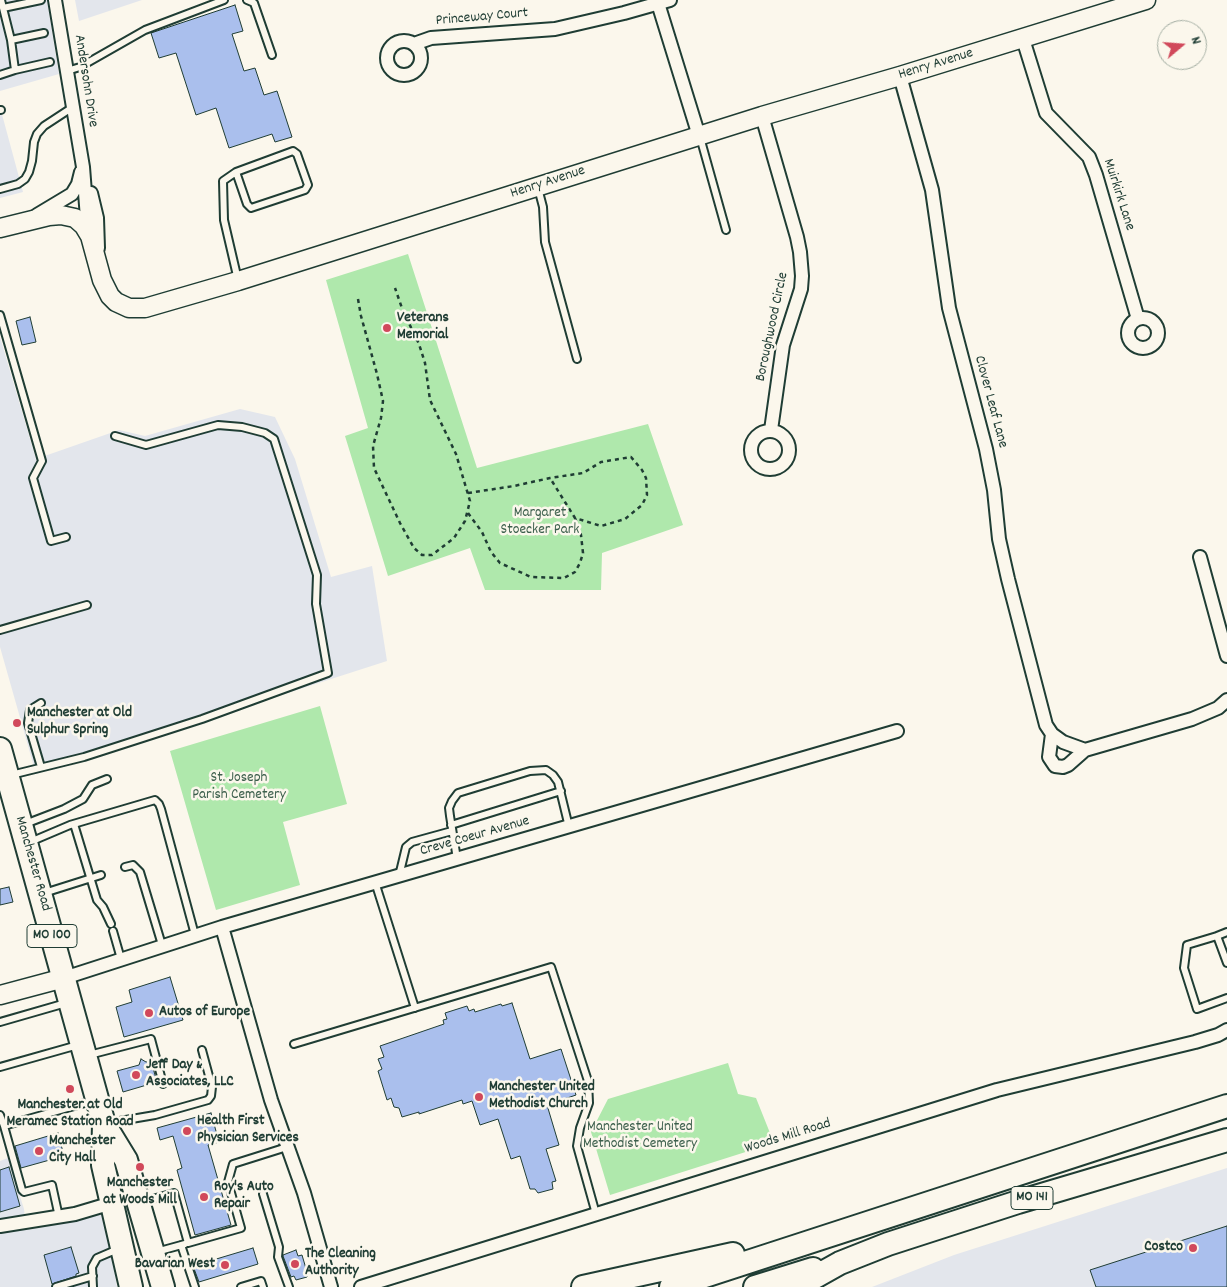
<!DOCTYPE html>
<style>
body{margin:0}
#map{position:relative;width:1227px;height:1287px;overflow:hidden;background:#fbf7ec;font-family:Dekko,sans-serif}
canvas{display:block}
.north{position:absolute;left:1157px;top:20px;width:50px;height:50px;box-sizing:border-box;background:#fbf7ec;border:1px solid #a3ada2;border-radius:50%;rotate:72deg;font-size:14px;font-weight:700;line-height:20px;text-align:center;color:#1f3d34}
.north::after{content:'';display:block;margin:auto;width:18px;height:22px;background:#d1495b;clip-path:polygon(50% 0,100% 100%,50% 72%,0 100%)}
</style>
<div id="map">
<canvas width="1227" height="1287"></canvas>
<div class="north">N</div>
</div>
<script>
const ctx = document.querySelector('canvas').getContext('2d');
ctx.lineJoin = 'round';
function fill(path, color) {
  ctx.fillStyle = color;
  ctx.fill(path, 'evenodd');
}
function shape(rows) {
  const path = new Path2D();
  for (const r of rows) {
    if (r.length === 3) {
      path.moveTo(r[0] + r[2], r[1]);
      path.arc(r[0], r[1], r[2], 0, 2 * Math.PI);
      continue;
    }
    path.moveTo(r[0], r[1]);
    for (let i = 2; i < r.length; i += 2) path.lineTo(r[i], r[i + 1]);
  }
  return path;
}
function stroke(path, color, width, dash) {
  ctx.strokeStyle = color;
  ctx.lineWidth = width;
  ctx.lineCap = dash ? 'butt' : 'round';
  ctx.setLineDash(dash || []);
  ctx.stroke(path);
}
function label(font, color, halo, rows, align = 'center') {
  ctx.font = font + ' Dekko,sans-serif';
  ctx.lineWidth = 5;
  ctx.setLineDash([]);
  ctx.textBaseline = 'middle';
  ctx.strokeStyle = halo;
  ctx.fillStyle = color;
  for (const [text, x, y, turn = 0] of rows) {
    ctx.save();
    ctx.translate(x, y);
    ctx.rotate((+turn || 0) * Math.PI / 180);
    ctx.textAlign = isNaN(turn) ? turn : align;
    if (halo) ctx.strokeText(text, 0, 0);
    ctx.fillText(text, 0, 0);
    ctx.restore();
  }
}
const built = shape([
 [0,0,47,0,59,74,0,91],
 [75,0,142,0,79,21],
 [0,107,23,192,0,198],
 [0,337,36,459,119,430,145,436,240,409,275,417,295,459,331,577,372,566,387,661,36,774,0,647],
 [8,1158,24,1209,26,1227,105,1210,117,1287,0,1287,0,1161],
 [1227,1168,1227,1287,872,1287,954,1255]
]);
const green = shape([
 [408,254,477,468,648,424,683,525,602,553,601,590,485,590,470,548,388,576,345,436,368,428,326,280],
 [320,706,347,804,283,822,300,885,216,910,170,751],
 [728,1063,738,1094,756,1098,774,1143,610,1195,591,1132,608,1099]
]);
const building = shape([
 [235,5,243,31,232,34,244,71,255,68,264,95,277,91,292,137,275,142,272,134,229,148,216,108,196,115,176,53,159,58,151,33,235,5],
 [30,317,36,342,22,345,16,321,30,317],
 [9,887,13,902,0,905,0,889,9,887],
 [170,977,183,1020,124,1037,116,1007,132,1002,129,990,170,977],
 [512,1003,530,1059,561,1049,576,1095,547,1105,559,1145,546,1149,556,1181,552,1182,553,1189,538,1193,535,1189,530,1189,520,1156,511,1159,498,1119,480,1125,472,1101,463,1104,462,1100,419,1114,419,1112,402,1117,399,1108,394,1107,391,1098,387,1100,378,1071,382,1069,378,1059,384,1057,380,1046,444,1024,443,1020,447,1019,445,1013,467,1006,469,1011,474,1009,475,1012,501,1004,502,1006,512,1003],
 [141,1059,146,1062,151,1061,157,1082,123,1092,117,1071,139,1065,141,1059],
 [211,1113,219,1142,208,1145,231,1225,195,1235,177,1170,182,1168,173,1136,160,1140,157,1128,211,1113],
 [58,1133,64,1156,21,1168,15,1146,58,1133],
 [9,1167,20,1206,0,1212,0,1170,9,1167],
 [1227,1226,1227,1287,1096,1287,1090,1270,1227,1226],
 [71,1247,79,1273,76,1274,76,1276,52,1284,44,1255,71,1247],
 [253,1248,258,1264,199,1282,193,1266,253,1248],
 [296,1250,298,1256,302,1255,307,1272,307,1277,296,1280,294,1276,291,1277,283,1256,283,1255,296,1250]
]);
const path = shape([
 [358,299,361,316,377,374,383,401,381,418,373,446,374,468,400,523,414,548,422,555,432,555,454,538,465,521,470,501,456,454,430,400,425,363,419,344,403,311,395,288],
 [468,493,514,486,550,478,583,473,601,462,631,457,642,470,646,478,647,495,642,505,625,519,601,526,575,518,550,478],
 [468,513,482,532,491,552,500,563,531,577,564,578,575,572,580,563,583,553,581,535,575,518]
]);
const lane = shape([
 [247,0,254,3,272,55],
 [3,8,41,0],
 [11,40,44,33],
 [15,70,50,62],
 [67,71,80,67,145,30,224,0],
 [0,75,15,70,11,40,1,0],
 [0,110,1,110],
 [700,137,726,230],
 [236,172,247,204,251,208,305,190,308,185,297,154,293,151,236,172,223,181,224,220,238,280],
 [538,188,543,207,545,242,577,359],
 [0,189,18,184,25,179,29,172,32,161,34,142,37,134,44,126,73,107],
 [0,315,42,461,33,478,51,541,66,537],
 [0,630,87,605],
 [41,767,28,723,30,710,41,703],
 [11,775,84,757,202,719,328,673,316,604,317,575,274,439,265,433,242,427,218,425,146,445,115,436],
 [25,824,64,809,83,799,92,785,107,779],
 [74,824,97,900,103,907,111,924],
 [451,825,561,791],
 [30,842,70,825,155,800,159,804,161,809,195,935],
 [457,859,450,816,449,808,452,801,458,793,530,771,546,770,553,775,558,782,569,827],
 [125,867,133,865,140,872,162,945],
 [399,876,406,847,412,842,452,831],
 [375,882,415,1008],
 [44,893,101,875],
 [113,931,121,959],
 [1227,932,1217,936,1227,963],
 [1217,936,1187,945,1184,968,1197,1009,1227,998],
 [0,1022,66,1003],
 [294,1044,551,967,588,1081,589,1103,580,1128,577,1146,596,1214],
 [89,1055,151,1039,163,1084],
 [0,1067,78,1045],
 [0,1115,4,1126,7,1125,92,1101],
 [108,1123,155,1115,208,1100,211,1096,212,1087,202,1050],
 [4,1126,22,1190,24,1192,52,1185,59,1217],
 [263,1194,279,1247,278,1257,289,1287],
 [142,1202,174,1193,188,1243,241,1228,228,1182,233,1164,287,1147],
 [181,1245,195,1287],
 [156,1252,185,1244],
 [56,1287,93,1276],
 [93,1287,92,1267,97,1258,118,1249],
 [241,1287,261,1281,263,1287]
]);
const street = shape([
 [55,0,83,167,88,231],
 [657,0,699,136],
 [1023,39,1046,113,1089,157,1096,175,1138,319],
 [404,58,17],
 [414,44,431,38,555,29,624,13,670,0],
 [900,76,932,190,949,308,986,449,994,490,999,539,1008,579,1046,725,1052,734,1063,742,1085,750,1192,719,1218,708,1227,700],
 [762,116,797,237,800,252,802,276,801,289,783,345,771,430],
 [91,193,97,218,98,248],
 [37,215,72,194,78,184,81,172],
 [1143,333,15],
 [770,450,19],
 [1200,557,1227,656],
 [1052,734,1049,757,1055,766,1063,767,1068,765,1085,750],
 [222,927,271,1100,304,1193,331,1287],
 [64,978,222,927,897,731],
 [0,1226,75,1214,112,1203],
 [361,1287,997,1090,1195,1042,1218,1035,1227,1030]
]);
const secondary = shape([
 [0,228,49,216,61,215,75,218,84,226,90,236,102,280,110,296,116,302,129,308,145,308,238,281,762,116,900,76,1146,0],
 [0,995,64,978]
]);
const highway = shape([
 [0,749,104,1124,126,1160,163,1287],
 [104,1124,103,1165,131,1287],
 [583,1287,733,1254],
 [671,1287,1227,1106],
 [755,1287,813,1269],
 [797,1287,840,1263,888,1244,1018,1202,1227,1140]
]);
const markers = [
 [387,328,5,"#d1495b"],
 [17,723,5,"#d1495b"],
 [149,1013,5,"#d1495b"],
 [136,1075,5,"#d1495b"],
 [70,1089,5,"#d1495b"],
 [479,1097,5,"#d1495b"],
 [187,1131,5,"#d1495b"],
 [39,1151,5,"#d1495b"],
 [140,1167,5,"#d1495b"],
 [204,1197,5,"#d1495b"],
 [1193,1248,5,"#d1495b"],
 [295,1264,5,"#d1495b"],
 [225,1265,5,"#d1495b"]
];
const shields = [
 [52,936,50],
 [1032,1198,42]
];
const shieldNames = [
 ["MO 100",52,936],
 ["MO 141",1032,1198]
];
const streetNames = [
 ["Princeway Court",482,18,-5],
 ["Henry Avenue",936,65,-17],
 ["Andersohn Drive",85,81,81],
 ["Henry Avenue",548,183,-18],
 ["Muirkirk Lane",1118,195,72],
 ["Boroughwood Circle",773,327,-78],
 ["Clover Leaf Lane",990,402,75],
 ["Creve Coeur Avenue",475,837,-16],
 ["Manchester Road",32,864,74],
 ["Woods Mill Road",788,1137,-17]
];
const poiNames = [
 ["Veterans",397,319],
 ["Memorial",397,336],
 ["Manchester at Old",27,714],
 ["Sulphur Spring",27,731],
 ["Autos of Europe",159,1013],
 ["Jeff Day &",146,1066],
 ["Associates, LLC",146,1083],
 ["Manchester United",489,1088],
 ["Methodist Church",489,1105],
 ["Manchester at Old",70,1106,"center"],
 ["Meramec Station Road",70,1123,"center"],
 ["Health First",197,1122],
 ["Physician Services",197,1139],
 ["Manchester",49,1142],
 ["City Hall",49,1159],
 ["Manchester",140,1184,"center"],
 ["at Woods Mill",140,1201,"center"],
 ["Roy's Auto",214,1188],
 ["Repair",214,1205],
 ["Costco",1183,1248,"right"],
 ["The Cleaning",305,1255],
 ["Authority",305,1272],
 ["Bavarian West",215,1265,"right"]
];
const parkNames = [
 ["Margaret",540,514],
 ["Stoecker Park",540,531],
 ["St. Joseph",239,779],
 ["Parish Cemetery",239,796],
 ["Manchester United",640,1128],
 ["Methodist Cemetery",640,1145]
];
fill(built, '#e3e6ec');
fill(green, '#afe8ac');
fill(building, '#aabfed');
stroke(building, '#1f3d34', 1);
stroke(lane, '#1f3d34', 10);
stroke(street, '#1f3d34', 16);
stroke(secondary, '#1f3d34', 21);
stroke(highway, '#1f3d34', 26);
stroke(path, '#1f3d34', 2.5, [4, 4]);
stroke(lane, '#fbf7ec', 6);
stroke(street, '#fbf7ec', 12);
stroke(secondary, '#fbf7ec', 18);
stroke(highway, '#fbf7ec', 22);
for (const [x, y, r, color] of markers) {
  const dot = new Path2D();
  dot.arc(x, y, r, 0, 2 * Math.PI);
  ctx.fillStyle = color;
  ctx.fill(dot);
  stroke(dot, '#fbf7ec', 2);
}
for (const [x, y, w] of shields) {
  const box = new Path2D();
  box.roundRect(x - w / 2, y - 11.5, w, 23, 4);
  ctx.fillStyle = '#fbf7ec';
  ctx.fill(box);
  stroke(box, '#1f3d34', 1);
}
label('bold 14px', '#1f3d34', null, shieldNames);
label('15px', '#1f3d34', '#fbf7ec', streetNames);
label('bold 15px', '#1f3d34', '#fbf7ec', poiNames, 'left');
label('15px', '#3c5f4c', '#fbf7ec', parkNames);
</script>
